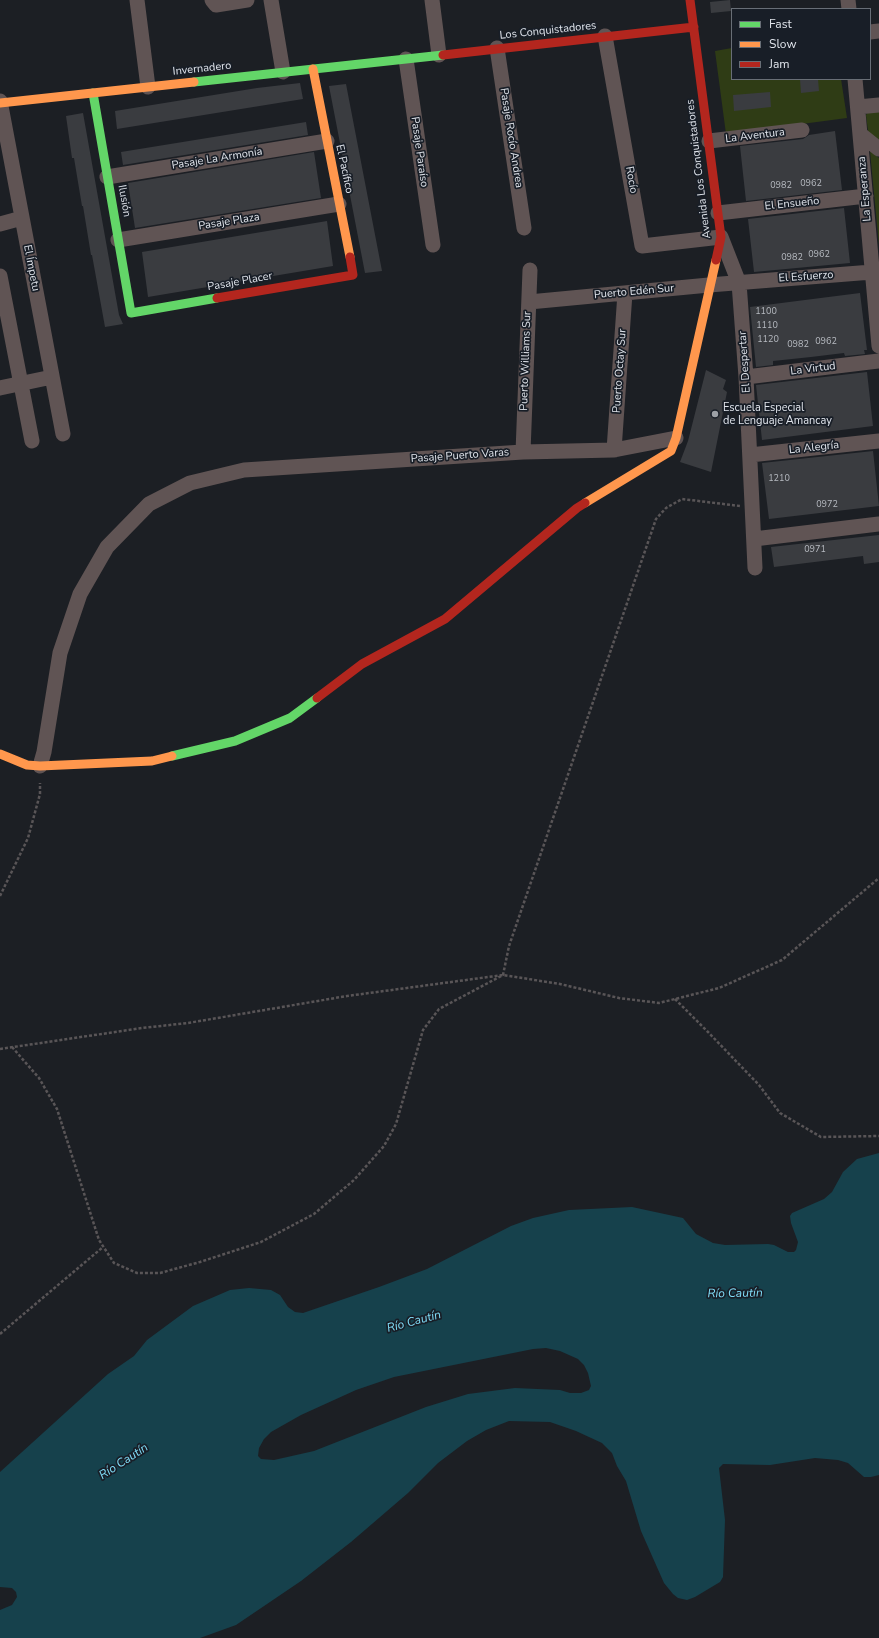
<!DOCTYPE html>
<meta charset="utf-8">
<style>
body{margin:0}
#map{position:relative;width:879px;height:1638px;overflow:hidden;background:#1c1f24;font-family:"Nunito Sans",sans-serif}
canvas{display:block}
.legend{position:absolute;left:731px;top:8px;width:140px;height:72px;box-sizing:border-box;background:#181e27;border:1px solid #686e76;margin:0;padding:5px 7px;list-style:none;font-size:12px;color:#e1e5ec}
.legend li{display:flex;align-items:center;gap:8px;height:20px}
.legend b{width:20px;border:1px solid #686e76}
</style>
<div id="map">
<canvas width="879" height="1638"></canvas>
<ul class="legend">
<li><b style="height:5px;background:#63d668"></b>Fast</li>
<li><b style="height:5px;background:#ff974d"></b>Slow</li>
<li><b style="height:5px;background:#b3261e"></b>Jam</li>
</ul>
</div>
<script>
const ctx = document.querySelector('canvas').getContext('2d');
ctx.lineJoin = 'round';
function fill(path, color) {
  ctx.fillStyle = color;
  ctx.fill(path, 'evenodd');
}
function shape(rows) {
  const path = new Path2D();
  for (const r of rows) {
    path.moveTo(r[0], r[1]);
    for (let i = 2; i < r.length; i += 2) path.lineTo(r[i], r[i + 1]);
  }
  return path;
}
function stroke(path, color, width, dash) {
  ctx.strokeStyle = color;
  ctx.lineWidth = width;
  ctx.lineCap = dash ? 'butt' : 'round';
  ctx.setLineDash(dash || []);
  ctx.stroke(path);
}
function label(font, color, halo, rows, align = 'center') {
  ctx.font = font + ' "Nunito Sans",sans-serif';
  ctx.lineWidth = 3.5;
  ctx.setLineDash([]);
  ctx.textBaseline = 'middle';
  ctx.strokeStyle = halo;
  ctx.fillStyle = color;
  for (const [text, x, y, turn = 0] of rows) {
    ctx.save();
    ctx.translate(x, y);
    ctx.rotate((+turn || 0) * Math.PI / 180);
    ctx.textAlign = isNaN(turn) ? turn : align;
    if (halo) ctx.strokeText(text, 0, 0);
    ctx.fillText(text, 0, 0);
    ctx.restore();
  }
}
const green = shape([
 [732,48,732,79,841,79,847,118,726,134,715,51],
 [879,110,879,148,869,138,866,115,869,111],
 [870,151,879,158,879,245]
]);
const water = shape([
 [879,1153,879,1475,871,1477,864,1477,848,1463,838,1460,815,1458,770,1465,723,1464,719,1468,725,1520,723,1577,720,1582,695,1597,687,1600,678,1598,673,1594,664,1583,641,1531,626,1481,617,1466,612,1453,602,1443,576,1431,550,1422,509,1421,486,1430,467,1441,438,1463,408,1493,351,1542,301,1581,236,1625,200,1638,0,1638,0,1610,12,1605,17,1597,16,1592,12,1588,0,1587,0,1472,108,1374,134,1356,147,1340,193,1306,230,1290,249,1288,271,1290,280,1295,288,1307,295,1312,303,1313,379,1287,427,1269,511,1226,533,1218,569,1210,632,1207,683,1218,696,1234,713,1243,725,1245,768,1244,774,1245,788,1252,794,1252,796,1250,798,1242,791,1223,790,1216,792,1213,824,1199,832,1192,843,1172,857,1159],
 [546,1348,560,1351,578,1359,584,1365,588,1373,591,1386,589,1390,581,1393,570,1393,560,1390,515,1388,468,1394,426,1407,314,1451,274,1460,261,1459,258,1456,259,1448,264,1439,271,1432,301,1415,356,1390,394,1377,533,1349]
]);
const building = shape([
 [730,0,731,11,711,13,710,2],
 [800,79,818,79,819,91,801,93],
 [300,83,303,99,117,129,115,111,257,88],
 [346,84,382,271,365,273,329,86],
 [770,92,771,107,734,111,733,95],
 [83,113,119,315,123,324,105,327,92,255,91,255,83,206,82,206,74,158,72,158,66,116],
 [306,122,308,135,123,165,121,152],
 [835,131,842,190,746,201,740,146,803,139,809,135],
 [314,152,321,198,135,228,128,183],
 [844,208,850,263,754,272,748,219],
 [327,221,333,266,148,297,142,252],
 [860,293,867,350,864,350,865,354,845,356,844,353,811,357,773,361,773,365,756,367,750,307],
 [706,370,726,380,723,389,727,392,711,472,680,462,688,441],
 [867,372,873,426,762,440,756,385],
 [873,451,879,506,769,519,762,463],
 [879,535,879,562,864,564,863,556,774,567,771,547]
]);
const path = shape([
 [0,896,28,838,40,794,40,783],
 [675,999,708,1032,759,1085,780,1113,821,1137,879,1136],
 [12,1047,39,1078,57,1109,99,1240,114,1263,137,1273,160,1273,200,1262,261,1242,314,1214,354,1180,384,1146,396,1124,423,1030,439,1009,503,975,509,946,656,519,666,508,682,499,740,506],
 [0,1049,142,1028,188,1023,347,996,503,975,560,984,619,998,659,1003,719,988,782,960,879,878],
 [0,1334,103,1247]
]);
const street = shape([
 [137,0,148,87],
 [212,0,216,5,247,0],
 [271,0,283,72],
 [432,0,439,55],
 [848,0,849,9],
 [870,32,879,31],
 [605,36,642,246,721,237,739,283,746,377,755,568],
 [497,48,524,228],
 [406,59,433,245],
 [855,79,879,346],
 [0,101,63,434],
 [858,107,879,105],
 [860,134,879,149],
 [709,141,802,130],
 [107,177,327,141],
 [718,213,866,196],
 [0,224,22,218],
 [118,240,339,204],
 [0,276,32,441],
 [529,302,709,285,872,272],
 [746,377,879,361],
 [0,388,52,377],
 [614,450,625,293],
 [523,452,530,270],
 [750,455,879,441],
 [754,539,879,524],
 [40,766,44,752,60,653,80,594,107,547,149,504,190,483,244,470,523,452,614,450,676,438]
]);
const fast = shape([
 [194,82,443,55],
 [93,93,131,313,217,298],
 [172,756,235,741,290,718,317,698]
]);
const slow = shape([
 [313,69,350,257],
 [0,103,194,82],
 [585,503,671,451,676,438,716,260],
 [0,754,27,765,40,766,152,761,172,756]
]);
const jam = shape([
 [690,0,721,237,716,260],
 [443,55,694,27],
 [217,298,353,275,350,257],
 [317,698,362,664,445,619,577,508,585,503]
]);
const markers = [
 [715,414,4,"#9ca0a6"]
];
const numberNames = [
 ["0962",811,184],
 ["0982",781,186],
 ["0962",819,255],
 ["0982",792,258],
 ["1100",766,312],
 ["1110",767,326],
 ["1120",768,340],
 ["0962",826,342],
 ["0982",798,345],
 ["1210",779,479],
 ["0972",827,505],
 ["0971",815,550]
];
const streetNames = [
 ["Los Conquistadores",548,31,-6],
 ["Invernadero",202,69,-6],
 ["La Aventura",755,136,-7],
 ["Pasaje Rocío Andrea",511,138,81],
 ["Pasaje Paraíso",419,152,82],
 ["Pasaje La Armonía",217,159,-9],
 ["El Pacífico",344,169,78],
 ["Avenida Los Conquistadores",699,169,-97],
 ["Rocío",631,180,80],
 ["La Esperanza",865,189,-95],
 ["Ilusión",124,201,80],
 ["El Ensueño",792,204,-6],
 ["Pasaje Plaza",229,222,-9],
 ["El Ímpetu",31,268,79],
 ["El Esfuerzo",806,277,-4],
 ["Pasaje Placer",240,282,-10],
 ["Puerto Edén Sur",634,292,-5],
 ["Puerto Williams Sur",526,361,-88],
 ["El Despertar",745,362,-94],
 ["La Virtud",813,369,-7],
 ["Puerto Octay Sur",620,371,-86],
 ["La Alegría",814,448,-6],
 ["Pasaje Puerto Varas",460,456,-4]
];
const poiNames = [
 ["Escuela Especial",723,408],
 ["de Lenguaje Amancay",723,421]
];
const waterNames = [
 ["Río Cautín",735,1294,-1],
 ["Río Cautín",414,1322,-15],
 ["Río Cautín",124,1462,-33]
];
fill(green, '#2f3c15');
fill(water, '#16414c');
fill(building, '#3a3c40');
stroke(path, '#595557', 2.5, [3, 2]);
stroke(street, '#605454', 15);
stroke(fast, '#63d668', 9);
stroke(slow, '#ff974d', 9);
stroke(jam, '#b3261e', 9);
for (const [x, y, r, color] of markers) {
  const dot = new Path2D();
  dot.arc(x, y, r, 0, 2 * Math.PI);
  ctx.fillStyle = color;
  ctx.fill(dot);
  stroke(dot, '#181e27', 1.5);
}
label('9px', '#b7bbc1', null, numberNames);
label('11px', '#e1e5ec', '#181e27', streetNames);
label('11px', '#e1e5ec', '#181e27', poiNames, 'left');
label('italic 12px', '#80ddf8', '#181e27', waterNames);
</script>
